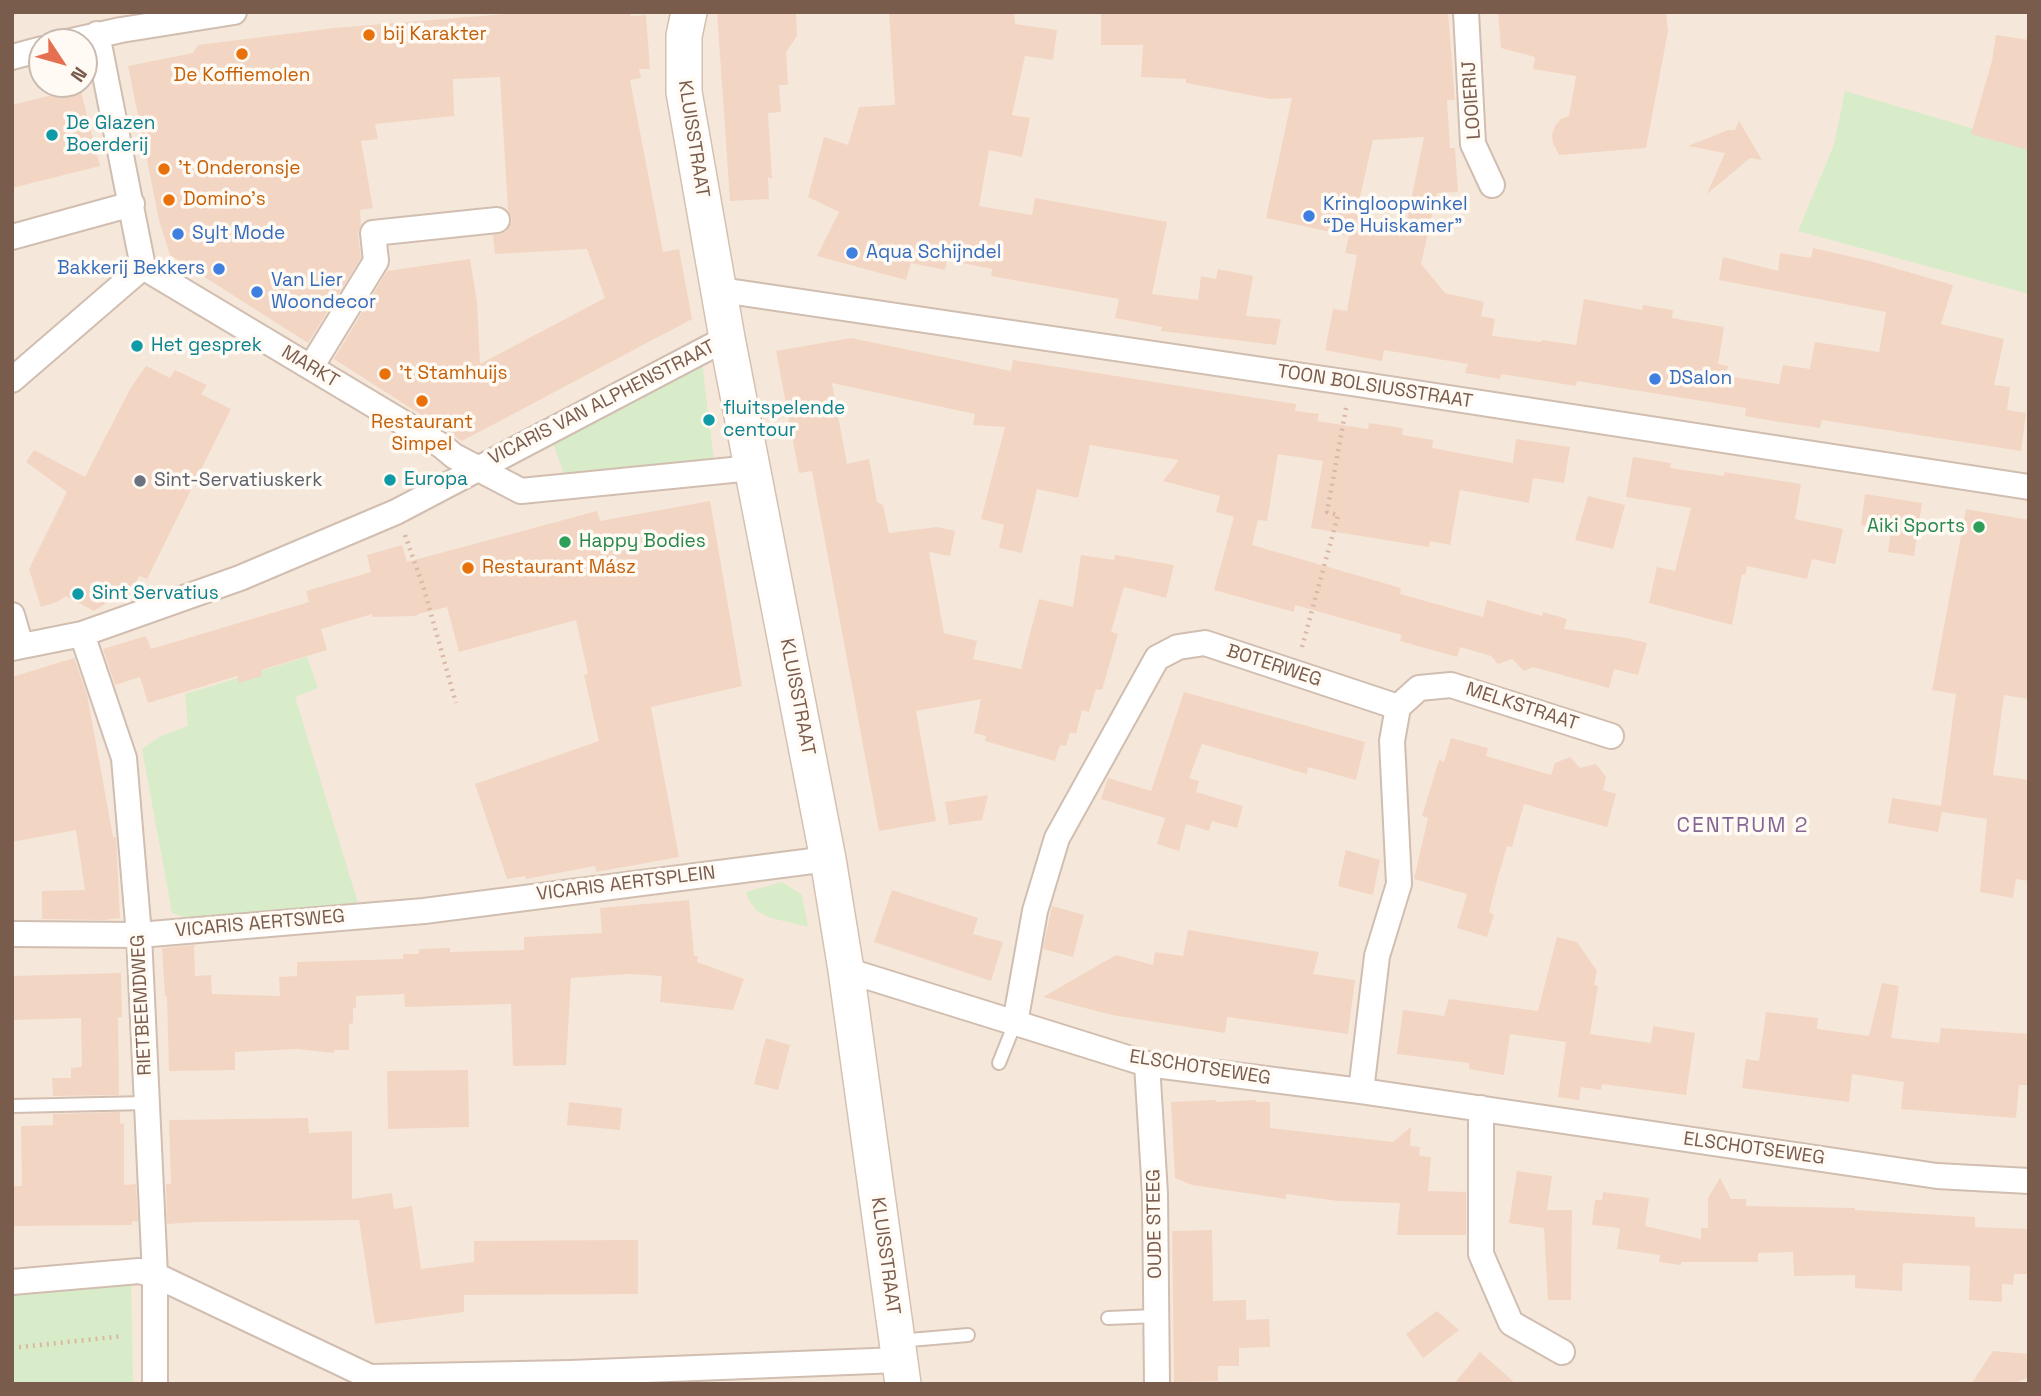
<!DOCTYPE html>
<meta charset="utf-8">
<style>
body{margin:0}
#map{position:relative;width:2041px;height:1396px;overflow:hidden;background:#fdf6ec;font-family:"Space Grotesk",sans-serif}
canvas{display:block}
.frame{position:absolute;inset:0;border:14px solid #7a5c4d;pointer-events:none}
.north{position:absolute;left:28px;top:28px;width:70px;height:70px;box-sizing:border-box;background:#fffaf3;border:2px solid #cabbb1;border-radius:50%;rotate:126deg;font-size:19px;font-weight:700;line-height:28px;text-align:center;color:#7a5c4d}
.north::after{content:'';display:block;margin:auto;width:24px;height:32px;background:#e76f51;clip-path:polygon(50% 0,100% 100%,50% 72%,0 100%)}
</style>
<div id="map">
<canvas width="2041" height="1396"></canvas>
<div class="frame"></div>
<div class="north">N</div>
</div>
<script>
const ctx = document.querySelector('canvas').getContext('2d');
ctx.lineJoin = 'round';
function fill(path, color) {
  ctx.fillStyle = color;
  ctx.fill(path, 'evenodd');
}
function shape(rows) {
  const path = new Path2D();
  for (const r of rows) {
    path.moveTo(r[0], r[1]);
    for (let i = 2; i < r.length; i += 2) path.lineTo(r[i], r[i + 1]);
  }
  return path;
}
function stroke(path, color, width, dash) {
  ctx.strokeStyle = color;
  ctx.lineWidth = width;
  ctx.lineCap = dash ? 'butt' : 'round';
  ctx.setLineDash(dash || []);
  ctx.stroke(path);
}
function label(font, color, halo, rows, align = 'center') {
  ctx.font = font + ' "Space Grotesk",sans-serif';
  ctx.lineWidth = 7;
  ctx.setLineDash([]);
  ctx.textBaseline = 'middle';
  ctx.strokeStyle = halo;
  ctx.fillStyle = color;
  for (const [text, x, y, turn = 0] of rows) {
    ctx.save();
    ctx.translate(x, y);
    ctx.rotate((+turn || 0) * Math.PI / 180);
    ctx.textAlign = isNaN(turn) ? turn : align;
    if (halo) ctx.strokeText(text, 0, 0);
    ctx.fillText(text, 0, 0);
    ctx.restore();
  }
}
const residential = shape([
 [12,12,2029,12,2029,1384,12,1384],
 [42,42,84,42,84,84,42,84]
]);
const green = shape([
 [1845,91,2029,145,2029,294,1798,231,1834,145],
 [702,361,714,462,565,477,551,437],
 [307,657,318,688,295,697,358,903,189,918,172,913,142,749,161,736,188,726,185,694],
 [782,882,802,895,808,927,771,918,757,911,749,900,746,892],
 [131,1282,133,1384,12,1384,12,1296]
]);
const building = shape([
 [530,12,630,12,631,16,646,15,650,69,639,69,641,78,630,80,663,252,679,249,692,319,462,441,334,359,387,271,470,259,477,302,480,364,605,298,587,249,495,254,493,235,506,232,512,219,508,210,500,77,453,79,454,116,375,124,378,139,361,141,373,208,360,210,361,225,358,235,361,258,308,343,170,255,159,220,128,66,193,53,198,45,334,28],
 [717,12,796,12,797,36,786,52,788,85,779,85,781,112,768,113,772,179,768,177,769,199,730,201],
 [889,12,1014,12,1015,24,1057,30,1053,60,1025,56,1012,115,1030,118,1022,157,989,150,979,206,1032,215,1035,198,1167,222,1152,294,1198,300,1201,276,1216,279,1218,269,1253,276,1246,316,1281,319,1276,345,1161,331,1162,327,1115,318,1119,299,991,276,992,269,947,260,945,270,911,263,906,280,817,256,839,212,808,197,824,137,848,145,859,107,895,105],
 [1101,12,1448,12,1455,100,1447,100,1450,148,1455,148,1458,192,1437,193,1421,264,1445,293,1484,302,1481,316,1495,319,1492,336,1541,342,1542,340,1576,345,1584,299,1642,310,1643,305,1673,310,1672,318,1724,327,1718,364,1728,366,1726,376,1779,384,1783,365,1810,369,1815,342,1879,352,1886,312,1719,280,1723,257,1778,271,1780,253,1811,258,1813,248,1870,261,1953,285,1941,324,2004,339,1994,385,2010,387,2007,410,2026,413,2021,451,1822,420,1820,428,1773,421,1745,416,1746,408,1577,381,1576,386,1501,374,1500,379,1465,373,1468,364,1384,350,1382,361,1325,350,1333,309,1347,311,1357,255,1345,253,1349,236,1266,218,1292,98,1270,99,1186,83,1186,79,1141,77,1143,45,1101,45],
 [1424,137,1406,225,1356,214,1373,140],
 [1498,12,1666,12,1668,31,1646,148,1559,155,1553,143,1552,134,1555,126,1561,119,1569,116,1576,76,1533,69,1535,57,1501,48],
 [1996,35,2029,40,2029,150,1971,134,1992,61],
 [80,88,100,166,12,188,12,105],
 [1739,121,1762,160,1750,158,1707,194,1725,153,1688,146,1728,130,1735,130],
 [851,338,1011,371,1013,360,1296,404,1295,411,1319,414,1317,421,1368,429,1369,423,1403,428,1402,435,1433,440,1432,448,1513,463,1516,439,1570,447,1564,483,1533,478,1529,503,1460,490,1450,545,1430,541,1429,547,1311,528,1323,461,1278,454,1267,521,1258,520,1252,545,1401,588,1400,594,1483,617,1487,600,1542,616,1543,612,1567,619,1564,629,1627,638,1647,643,1638,675,1614,669,1609,688,1533,667,1524,671,1512,659,1498,664,1491,656,1460,647,1457,657,1400,641,1402,635,1295,605,1294,612,1214,590,1234,517,1216,512,1220,496,1163,481,1179,460,1090,445,1078,498,1037,489,1022,553,999,548,1004,525,981,519,1005,427,973,425,975,414,832,383,847,464,869,459,877,502,883,505,889,533,937,527,955,531,950,556,929,552,944,633,977,641,973,659,1021,669,1039,599,1073,607,1081,555,1114,560,1115,555,1174,565,1166,598,1124,587,1111,632,1118,634,1102,690,1096,689,1089,712,1082,710,1076,734,1070,732,1066,746,1060,745,1055,761,985,741,986,736,974,733,981,699,916,711,936,821,879,831,812,471,799,473,776,351],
 [146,366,170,378,175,370,207,385,201,394,231,409,147,579,139,576,129,597,122,593,94,611,66,596,57,602,41,607,29,569,67,492,26,462,34,450,85,477,130,389],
 [1633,457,1671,463,1670,468,1724,476,1724,472,1801,484,1795,519,1843,529,1835,564,1812,559,1807,579,1747,566,1745,575,1742,574,1732,625,1649,603,1657,567,1675,571,1691,508,1626,497],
 [1865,494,1922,503,1914,556,1888,552,1891,530,1861,525],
 [1588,496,1625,505,1613,549,1575,540],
 [710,501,742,686,651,707,679,857,596,872,595,866,526,879,525,876,507,879,475,784,599,741,584,675,588,674,576,620,459,652,447,607,418,614,416,616,373,617,372,614,321,629,327,650,261,670,262,676,239,683,237,676,148,703,140,677,115,685,103,649,146,636,151,649,309,602,306,591,371,572,367,555,402,545,407,562,597,511,600,521],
 [1966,509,2029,520,2029,699,2004,695,1993,775,2029,780,2029,881,2016,879,2013,898,1980,892,1987,819,1942,812,1938,832,1888,823,1892,798,1941,806,1956,694,1932,690],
 [74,658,87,694,113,837,116,837,120,918,104,920,42,919,42,891,85,890,76,830,12,842,12,677],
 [1184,692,1365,742,1356,780,1308,767,1307,774,1202,744,1189,778,1199,781,1196,792,1243,806,1237,828,1212,821,1209,831,1186,824,1179,851,1157,844,1165,818,1101,799,1108,778,1151,791],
 [1451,738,1488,748,1486,756,1551,775,1555,763,1570,757,1580,768,1596,764,1606,777,1603,790,1616,794,1607,827,1524,804,1512,847,1507,846,1498,877,1489,912,1494,915,1487,937,1457,928,1467,894,1414,879,1428,818,1422,816,1439,760,1444,762],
 [988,795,982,820,949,825,945,802],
 [1346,850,1380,860,1373,895,1338,886],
 [892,890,978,918,973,934,1003,942,991,981,874,942],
 [689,900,694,956,698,956,697,962,744,979,733,1010,660,1002,662,976,629,974,571,978,566,1065,513,1066,511,1004,405,1007,404,994,356,996,356,1008,353,1008,353,1023,349,1024,349,1050,334,1050,334,1053,297,1049,235,1052,235,1070,169,1071,167,996,165,996,162,948,194,945,195,976,211,975,212,994,280,996,279,977,297,976,297,962,403,959,403,954,419,954,419,949,450,948,450,952,524,950,524,937,602,933,600,908],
 [1052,906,1084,915,1073,957,1043,949],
 [1188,930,1319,952,1313,974,1355,980,1348,1034,1227,1017,1225,1033,1112,1015,1043,997,1116,955,1153,965,1155,952,1183,956],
 [1557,937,1577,942,1597,971,1594,985,1598,986,1590,1034,1651,1043,1653,1026,1695,1033,1686,1095,1602,1084,1601,1090,1581,1087,1579,1100,1558,1097,1566,1042,1510,1034,1504,1075,1469,1069,1469,1063,1397,1054,1403,1010,1444,1016,1449,999,1538,1011],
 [121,973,122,1017,118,1017,119,1095,53,1096,52,1078,71,1078,71,1068,82,1067,81,1018,12,1020,12,976],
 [1882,983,1899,986,1891,1038,1939,1043,1941,1028,2029,1034,2029,1085,2019,1085,2016,1118,1901,1109,1904,1082,1852,1074,1849,1102,1742,1088,1746,1059,1759,1061,1766,1012,1818,1018,1817,1029,1869,1036],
 [766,1038,790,1045,778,1090,754,1084],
 [468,1070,469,1127,388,1129,387,1071],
 [1216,1100,1216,1102,1256,1100,1256,1102,1270,1102,1270,1128,1393,1142,1411,1127,1410,1146,1420,1147,1419,1156,1431,1157,1428,1191,1466,1192,1466,1235,1397,1235,1400,1203,1338,1201,1286,1194,1286,1199,1192,1185,1175,1178,1171,1102],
 [569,1102,622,1108,620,1130,567,1125],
 [120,1112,120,1124,124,1123,124,1185,136,1184,138,1222,132,1221,132,1225,12,1226,12,1186,22,1186,21,1126,53,1125,53,1114],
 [308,1118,309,1133,352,1131,352,1199,392,1193,394,1209,412,1206,421,1269,474,1262,474,1241,638,1240,638,1294,464,1295,464,1312,375,1324,359,1220,198,1222,167,1224,166,1184,171,1184,169,1120],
 [1517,1171,1552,1176,1547,1210,1572,1210,1571,1300,1548,1300,1544,1228,1509,1223],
 [1720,1178,1731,1199,1746,1199,1746,1206,1855,1208,1855,1210,1975,1217,1975,1227,2029,1229,2029,1274,2014,1274,2013,1285,2002,1284,2002,1302,1969,1300,1970,1266,1903,1263,1902,1291,1855,1288,1855,1275,1794,1276,1793,1252,1758,1253,1758,1262,1681,1262,1681,1265,1659,1262,1660,1255,1617,1249,1620,1228,1592,1225,1595,1200,1602,1200,1603,1192,1649,1198,1645,1226,1701,1239,1701,1228,1708,1228,1708,1198],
 [1212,1230,1213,1301,1246,1300,1246,1320,1269,1319,1270,1347,1239,1348,1239,1366,1218,1366,1218,1381,1174,1382,1172,1231],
 [1437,1311,1459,1330,1423,1358,1406,1334],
 [1993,1351,2029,1354,2029,1377,2014,1384,1971,1384],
 [1480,1352,1516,1384,1454,1384]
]);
const path = shape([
 [405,535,424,589,456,703],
 [1302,647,1338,515,1327,512,1346,408],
 [12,1348,123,1336]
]);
const lane = shape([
 [999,1063,1015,1023],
 [12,1106,147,1103],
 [1108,1318,1156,1316],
 [898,1341,968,1335]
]);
const street = shape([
 [1466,12,1473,144,1492,185],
 [97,34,143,267,442,446,454,456,521,491,752,468],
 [67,42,121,30,234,12],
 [12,57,42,49],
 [12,237,132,204],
 [721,290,1351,383,2029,487],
 [311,367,376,261,373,233,497,220],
 [12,380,143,267],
 [12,615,21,646],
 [82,634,124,758,139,935,155,1275,155,1384],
 [12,648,82,634,240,578,396,512,727,338],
 [1398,707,1419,688,1451,685,1611,736],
 [12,934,139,935,424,911,828,859],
 [846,970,1147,1064,1361,1091,1937,1176,2029,1181],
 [1015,1023,1035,911,1057,838,1157,658,1178,647,1205,643,1398,707],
 [1147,1064,1155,1194,1157,1384],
 [1361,1091,1377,956,1399,884,1392,741,1398,707],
 [1481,1108,1481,1254,1511,1323,1562,1352],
 [12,1282,139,1271,155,1275,370,1377,570,1373,899,1360]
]);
const secondary = shape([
 [689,12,684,36,684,92,727,338,828,859,846,970,903,1384]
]);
const markers = [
 [369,35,7,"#e8710a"],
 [242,54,7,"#e8710a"],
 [52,135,7,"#0f9aa8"],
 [164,169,7,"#e8710a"],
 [169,200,7,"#e8710a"],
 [1309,216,7,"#3f7fe0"],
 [178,234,7,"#3f7fe0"],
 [852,253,7,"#3f7fe0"],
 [219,269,7,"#3f7fe0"],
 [257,292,7,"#3f7fe0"],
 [137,346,7,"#0f9aa8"],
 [385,374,7,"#e8710a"],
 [1655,379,7,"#3f7fe0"],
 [422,401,7,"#e8710a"],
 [709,420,7,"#0f9aa8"],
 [390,480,7,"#0f9aa8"],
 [140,481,7,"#6b7280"],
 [1979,527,7,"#2e9e5b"],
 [565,542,7,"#2e9e5b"],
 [468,568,7,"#e8710a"],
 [78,594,7,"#0f9aa8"]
];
const foodNames = [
 ["bij Karakter",383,35],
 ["De Koffiemolen",242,76,"center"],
 ["'t Onderonsje",178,169],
 ["Domino's",183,200],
 ["'t Stamhuijs",399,374],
 ["Restaurant",422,423,"center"],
 ["Simpel",422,445,"center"],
 ["Restaurant Mász",482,568]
];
const streetNames = [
 ["LOOIERIJ",1472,100,-94],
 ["KLUISSTRAAT",693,139,81],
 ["MARKT",310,367,31],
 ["TOON BOLSIUSSTRAAT",1375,387,9],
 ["VICARIS VAN ALPHENSTRAAT",602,403,-27],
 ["BOTERWEG",1274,666,18],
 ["KLUISSTRAAT",797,697,79],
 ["MELKSTRAAT",1522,707,18],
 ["VICARIS AERTSPLEIN",626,884,-7],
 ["VICARIS AERTSWEG",260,924,-5],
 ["RIETBEEMDWEG",142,1005,-93],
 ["ELSCHOTSEWEG",1200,1068,9],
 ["ELSCHOTSEWEG",1754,1149,8],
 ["OUDE STEEG",1155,1224,-91],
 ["KLUISSTRAAT",885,1256,82]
];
const cultureNames = [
 ["De Glazen",66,124],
 ["Boerderij",66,146],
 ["Het gesprek",151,346],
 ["fluitspelende",723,409],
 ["centour",723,431],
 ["Europa",404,480],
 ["Sint Servatius",92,594]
];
const shopNames = [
 ["Kringloopwinkel",1323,205],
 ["“De Huiskamer”",1323,227],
 ["Sylt Mode",192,234],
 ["Aqua Schijndel",866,253],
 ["Bakkerij Bekkers",205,269,"right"],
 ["Van Lier",271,281],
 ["Woondecor",271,303],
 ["DSalon",1669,379]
];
const worshipNames = [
 ["Sint-Servatiuskerk",154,481]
];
const leisureNames = [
 ["Aiki Sports",1965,527],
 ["Happy Bodies",579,542,"left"]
];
const neighbourhoodNames = [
 ["CENTRUM 2",1743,826]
];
fill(residential, '#f5e8da');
fill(green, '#d8ecc9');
fill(building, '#f3d5c3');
stroke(lane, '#d1beb0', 16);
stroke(street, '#d1beb0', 28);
stroke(secondary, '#d6c0b0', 38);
stroke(path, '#d9b8a5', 4.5, [2, 5]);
stroke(lane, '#fff', 12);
stroke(street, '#fff', 24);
stroke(secondary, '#fff', 35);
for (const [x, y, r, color] of markers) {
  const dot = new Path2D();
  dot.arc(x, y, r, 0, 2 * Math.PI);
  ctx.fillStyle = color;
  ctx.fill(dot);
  stroke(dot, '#fffaf3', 2.5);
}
label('19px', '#c56008', '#fffaf3', foodNames, 'left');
label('19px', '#7a5c4d', '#fffaf3', streetNames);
label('19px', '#0d838f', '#fffaf3', cultureNames, 'left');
label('19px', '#366cbe', '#fffaf3', shopNames, 'left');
label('19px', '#5b616d', '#fffaf3', worshipNames, 'left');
label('19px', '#27864d', '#fffaf3', leisureNames, 'right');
ctx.letterSpacing = '2px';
label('21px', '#846695', '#fffaf3', neighbourhoodNames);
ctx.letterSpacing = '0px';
</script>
